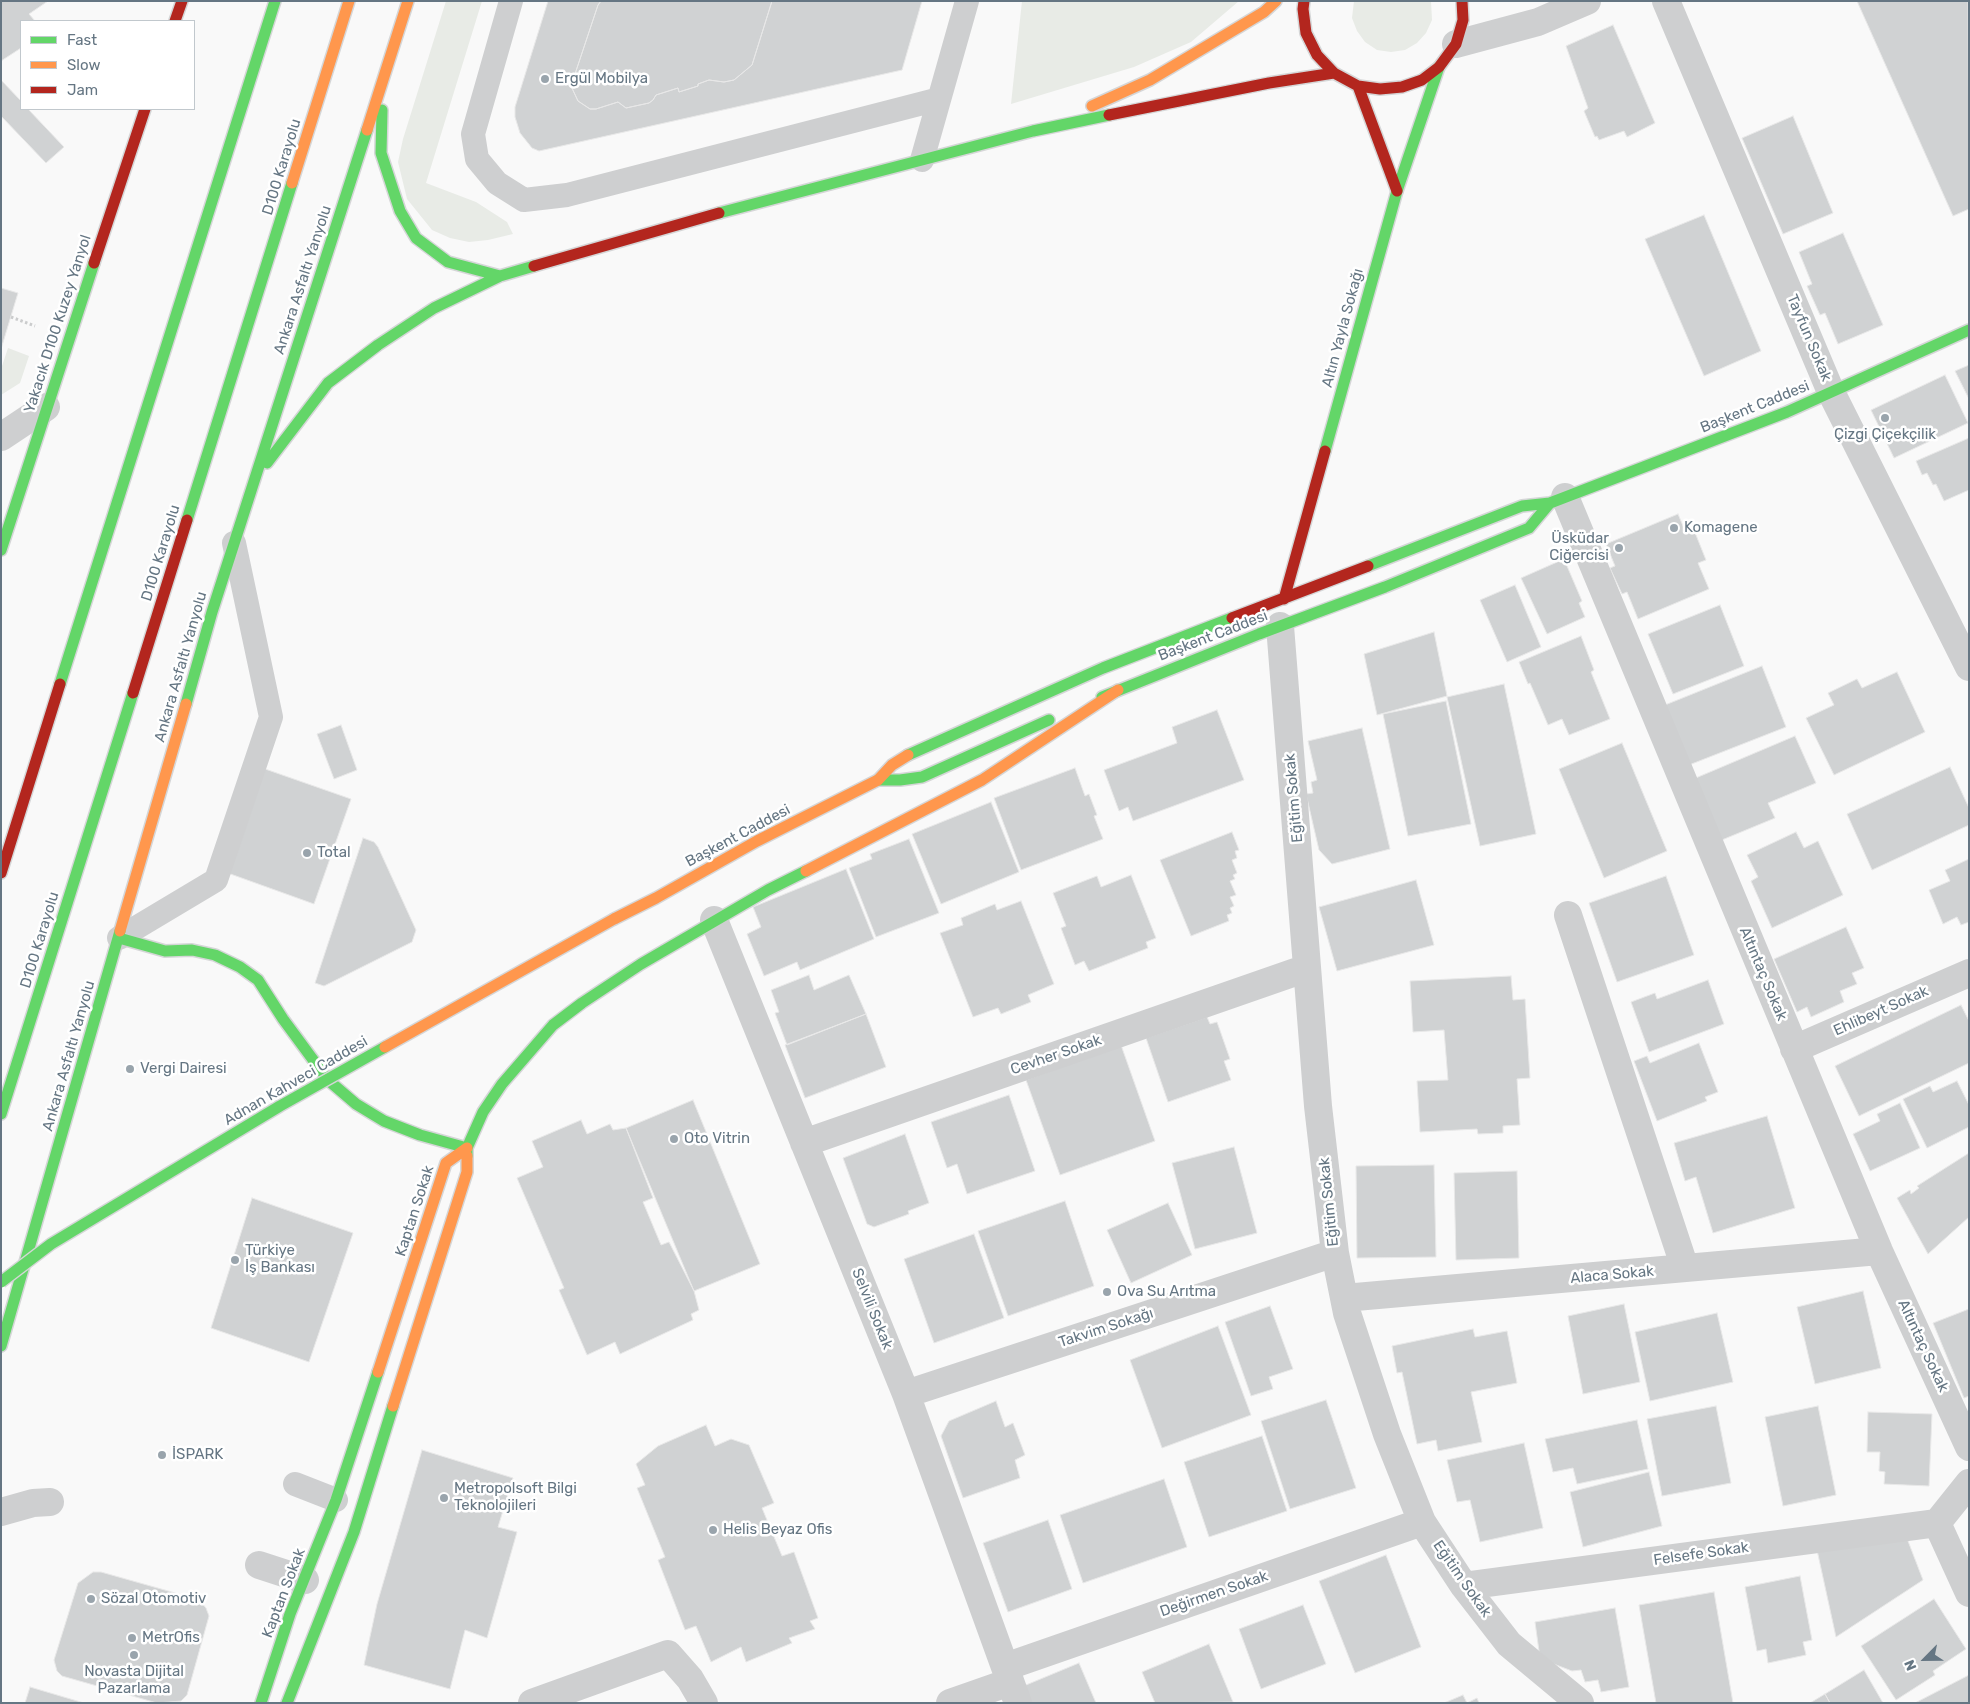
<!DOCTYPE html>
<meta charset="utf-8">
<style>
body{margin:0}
#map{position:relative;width:1970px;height:1704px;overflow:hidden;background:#f9f9f9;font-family:Rubik,sans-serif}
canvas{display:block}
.frame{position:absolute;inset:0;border:2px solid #657683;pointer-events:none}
.legend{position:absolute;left:20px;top:20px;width:175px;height:90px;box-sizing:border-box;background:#fff;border:1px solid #c1c8cd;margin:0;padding:6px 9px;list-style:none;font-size:15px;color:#657683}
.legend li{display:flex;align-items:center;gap:10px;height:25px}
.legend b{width:25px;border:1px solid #c1c8cd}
.north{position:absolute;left:1900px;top:1634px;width:50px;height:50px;-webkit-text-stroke:4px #fff;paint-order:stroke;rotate:247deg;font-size:14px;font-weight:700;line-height:20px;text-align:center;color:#657683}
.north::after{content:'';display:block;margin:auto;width:18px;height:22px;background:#657683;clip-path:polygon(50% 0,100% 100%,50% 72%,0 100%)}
</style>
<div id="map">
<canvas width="1970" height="1704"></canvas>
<div class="frame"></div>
<ul class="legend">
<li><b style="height:6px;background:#63d668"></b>Fast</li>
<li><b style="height:6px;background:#ff974d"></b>Slow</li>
<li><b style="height:6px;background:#b3261e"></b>Jam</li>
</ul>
<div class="north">N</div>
</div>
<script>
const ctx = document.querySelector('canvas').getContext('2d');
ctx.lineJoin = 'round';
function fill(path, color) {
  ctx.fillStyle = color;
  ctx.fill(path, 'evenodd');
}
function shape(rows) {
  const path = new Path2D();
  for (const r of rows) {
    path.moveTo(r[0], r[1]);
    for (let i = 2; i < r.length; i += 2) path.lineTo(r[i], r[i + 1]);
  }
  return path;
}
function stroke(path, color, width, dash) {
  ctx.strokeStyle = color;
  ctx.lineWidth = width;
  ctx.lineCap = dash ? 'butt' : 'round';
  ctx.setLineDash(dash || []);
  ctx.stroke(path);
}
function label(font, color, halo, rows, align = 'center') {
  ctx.font = font + ' Rubik,sans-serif';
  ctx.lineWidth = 5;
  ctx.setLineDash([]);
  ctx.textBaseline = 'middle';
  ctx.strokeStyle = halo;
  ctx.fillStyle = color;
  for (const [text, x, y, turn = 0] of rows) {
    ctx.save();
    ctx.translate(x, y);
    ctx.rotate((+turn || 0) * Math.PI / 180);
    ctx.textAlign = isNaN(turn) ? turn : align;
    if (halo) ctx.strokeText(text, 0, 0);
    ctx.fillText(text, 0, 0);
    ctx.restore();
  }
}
const green = shape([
 [446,1,482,1,426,183,476,202,507,222,513,234,488,240,469,242,450,238,432,230,407,199,398,162,403,139],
 [1022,1,1239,1,1191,42,1134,67,1011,104],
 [1354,1,1431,1,1432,20,1426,33,1417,43,1405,50,1391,52,1377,50,1365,42,1357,31,1352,18],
 [8,348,29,356,20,383,1,395,1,369]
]);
const building = shape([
 [1,1,48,1,29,14,35,21,21,21,21,48,1,61,1,1],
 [548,1,601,1,598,5,571,86,578,101,590,109,596,109,618,102,626,108,649,103,653,100,656,95,678,88,679,92,698,86,698,84,709,80,724,82,734,80,752,65,772,1,922,1,902,70,539,151,532,148,520,133,515,117,515,107,548,1],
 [601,1,772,1,752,65,734,80,724,82,709,80,698,84,698,86,679,92,678,88,656,95,653,100,649,103,626,108,618,102,596,109,590,109,578,101,571,86,598,5,601,1],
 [1857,1,1968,1,1969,209,1953,216,1857,1],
 [1613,25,1655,123,1627,137,1624,131,1599,140,1597,136,1595,137,1584,111,1588,108,1566,46,1613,25],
 [1,80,21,101,21,109,28,109,64,147,46,163,1,116,1,80],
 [1793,116,1833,213,1783,234,1742,138,1793,116],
 [1704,215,1761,351,1704,376,1645,239,1704,215],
 [1843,233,1883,325,1838,344,1825,313,1820,315,1807,286,1812,284,1799,252,1843,233],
 [1,288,18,293,1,349,1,288],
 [1969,365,1969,399,1955,371,1969,365],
 [1945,375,1968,423,1894,458,1871,410,1945,375],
 [1969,438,1969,490,1944,501,1936,484,1933,485,1927,473,1922,475,1916,461,1969,438],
 [1678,514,1686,533,1694,530,1706,560,1698,563,1709,589,1638,619,1627,592,1622,594,1610,568,1615,566,1606,544,1678,514],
 [1564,559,1582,601,1579,603,1585,617,1547,634,1521,578,1564,559],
 [1515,585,1541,647,1507,662,1480,600,1515,585],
 [1720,605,1744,666,1673,694,1648,634,1720,605],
 [1434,632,1447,696,1377,715,1364,654,1434,632],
 [1581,636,1594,670,1591,672,1610,719,1569,735,1562,719,1548,725,1530,683,1528,684,1519,662,1581,636],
 [1762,666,1786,727,1689,765,1665,705,1762,666],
 [1897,672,1925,732,1834,775,1806,718,1834,705,1828,693,1857,679,1862,688,1897,672],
 [1504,684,1536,834,1480,846,1447,697,1504,684],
 [1446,701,1471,824,1408,836,1383,714,1446,701],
 [1217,710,1244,780,1133,821,1128,807,1119,811,1104,770,1177,743,1172,727,1217,710],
 [341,725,357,770,334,779,317,734,341,725],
 [1362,728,1390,849,1332,864,1319,850,1306,794,1313,793,1311,782,1317,780,1308,741,1362,728],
 [1795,736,1816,783,1768,803,1775,818,1717,842,1691,780,1795,736],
 [1622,743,1667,851,1604,878,1559,769,1622,743],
 [248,763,351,799,314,904,211,867,248,763],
 [1950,767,1969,808,1969,825,1872,870,1847,814,1950,767],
 [1075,768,1085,796,1089,794,1097,815,1094,816,1103,839,1021,870,994,798,1075,768],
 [991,802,1019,872,941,904,912,834,991,802],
 [1232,832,1239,850,1235,851,1237,858,1232,860,1237,873,1233,875,1235,879,1230,881,1236,895,1230,897,1234,906,1230,908,1232,913,1227,915,1229,921,1191,936,1160,860,1232,832],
 [1796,832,1804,848,1818,841,1843,895,1772,928,1751,881,1758,877,1747,855,1796,832],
 [363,838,374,842,378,847,416,930,412,942,324,986,315,983,363,838],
 [909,839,939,913,876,937,849,868,872,859,870,854,909,839],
 [1969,859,1969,922,1961,925,1957,917,1943,924,1929,890,1950,881,1945,870,1969,859],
 [846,869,874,939,800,970,797,962,764,976,747,934,761,927,753,907,846,869],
 [1131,875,1156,938,1146,942,1148,948,1089,971,1084,961,1075,965,1061,928,1066,926,1053,893,1097,876,1101,887,1131,875],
 [1666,876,1694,955,1617,982,1589,903,1666,876],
 [1416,880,1434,945,1337,971,1319,907,1416,880],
 [1021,901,1054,984,1028,995,1031,1002,1001,1014,998,1008,973,1017,940,933,963,925,961,918,995,904,997,910,1021,901],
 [1846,927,1864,968,1852,973,1857,984,1840,991,1844,1002,1811,1017,1807,1007,1797,1012,1774,959,1846,927],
 [809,975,814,990,849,975,866,1014,787,1045,775,1013,779,1012,771,990,809,975],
 [1511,976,1513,1000,1525,999,1530,1078,1517,1079,1520,1125,1503,1126,1503,1133,1478,1134,1477,1129,1420,1132,1417,1081,1448,1080,1444,1030,1413,1032,1410,981,1511,976],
 [1708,980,1724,1024,1649,1052,1631,1002,1655,993,1657,999,1708,980],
 [1961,1005,1969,1021,1969,1063,1859,1116,1835,1066,1961,1005],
 [866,1014,886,1067,805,1098,785,1045,866,1014],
 [1207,1017,1210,1024,1217,1022,1230,1059,1224,1061,1231,1080,1168,1102,1146,1038,1207,1017],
 [1699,1043,1718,1092,1705,1097,1707,1101,1657,1121,1634,1061,1647,1056,1650,1063,1699,1043],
 [1121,1045,1155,1141,1060,1175,1026,1080,1121,1045],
 [1957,1081,1969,1105,1969,1127,1927,1148,1903,1099,1930,1086,1933,1092,1957,1081],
 [1009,1095,1035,1171,967,1194,957,1164,947,1168,931,1122,1009,1095],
 [693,1100,760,1264,694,1291,626,1128,693,1100],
 [1900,1103,1920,1148,1870,1171,1853,1134,1880,1121,1877,1114,1900,1103],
 [1767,1116,1795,1208,1713,1233,1696,1177,1685,1181,1674,1143,1767,1116],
 [581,1120,587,1134,610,1124,613,1130,626,1128,653,1198,643,1202,661,1245,669,1242,694,1291,699,1310,691,1314,693,1320,620,1354,615,1342,587,1355,559,1290,564,1288,517,1178,543,1167,532,1141,581,1120],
 [905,1134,929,1203,908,1211,909,1214,874,1227,867,1224,843,1158,905,1134],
 [1234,1147,1257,1233,1195,1249,1172,1163,1234,1147],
 [1969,1153,1969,1217,1928,1254,1897,1198,1910,1190,1911,1194,1919,1188,1917,1186,1969,1153],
 [1434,1165,1436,1257,1357,1258,1356,1166,1434,1165],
 [1517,1171,1519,1258,1456,1260,1454,1173,1517,1171],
 [252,1198,353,1233,309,1362,211,1328,252,1198],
 [1065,1201,1094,1286,1008,1316,978,1231,1065,1201],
 [1168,1203,1192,1255,1131,1283,1107,1230,1168,1203],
 [974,1234,1004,1318,934,1343,904,1259,974,1234],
 [1863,1291,1881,1368,1815,1384,1797,1307,1863,1291],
 [1624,1304,1640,1382,1583,1394,1568,1316,1624,1304],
 [1270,1306,1293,1369,1269,1377,1273,1389,1251,1396,1225,1322,1270,1306],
 [1969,1309,1969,1396,1964,1398,1933,1323,1969,1309],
 [1717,1313,1733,1382,1650,1401,1635,1332,1717,1313],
 [1218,1326,1251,1415,1162,1448,1130,1360,1218,1326],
 [1473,1329,1475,1337,1507,1331,1517,1383,1471,1392,1482,1442,1438,1451,1436,1440,1417,1444,1402,1372,1397,1373,1392,1346,1473,1329],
 [1326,1400,1356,1488,1290,1509,1261,1421,1326,1400],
 [996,1401,1005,1427,1013,1423,1025,1455,1015,1460,1020,1478,963,1498,941,1436,949,1421,996,1401],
 [1716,1406,1731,1483,1662,1496,1647,1419,1716,1406],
 [1818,1406,1836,1495,1783,1506,1765,1417,1818,1406],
 [1868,1412,1932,1414,1929,1486,1884,1484,1885,1472,1879,1471,1880,1452,1867,1452,1868,1412],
 [1637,1420,1648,1469,1577,1484,1573,1468,1553,1472,1545,1439,1637,1420],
 [706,1425,715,1446,731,1439,749,1445,774,1503,762,1508,782,1556,794,1552,818,1618,810,1621,815,1629,789,1638,792,1643,746,1662,741,1647,711,1662,696,1626,685,1630,658,1560,665,1557,637,1488,645,1485,636,1464,658,1446,706,1425],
 [1262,1436,1287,1511,1209,1537,1184,1462,1262,1436],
 [1524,1443,1543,1528,1480,1542,1470,1500,1457,1502,1447,1460,1524,1443],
 [422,1450,513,1478,498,1527,517,1532,487,1638,465,1630,450,1689,364,1665,377,1604,422,1450],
 [1649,1472,1662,1526,1583,1547,1570,1492,1649,1472],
 [1164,1479,1187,1547,1083,1583,1060,1515,1164,1479],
 [1048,1520,1072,1589,1008,1612,983,1543,1048,1520],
 [1903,1528,1923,1580,1836,1637,1817,1550,1903,1528],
 [1386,1555,1421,1647,1355,1673,1319,1581,1386,1555],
 [93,1572,101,1572,193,1598,200,1601,206,1608,209,1616,187,1695,181,1701,157,1703,62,1676,57,1671,54,1660,78,1583,93,1572],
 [1800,1576,1812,1640,1803,1642,1806,1655,1768,1663,1766,1649,1757,1651,1745,1587,1800,1576],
 [1714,1592,1733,1703,1656,1703,1639,1605,1714,1592],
 [1934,1599,1966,1649,1933,1671,1935,1675,1896,1700,1861,1646,1934,1599],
 [1303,1605,1326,1664,1261,1689,1239,1629,1303,1605],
 [1615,1608,1629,1687,1601,1692,1598,1680,1585,1682,1581,1670,1572,1671,1546,1661,1539,1651,1535,1622,1615,1608],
 [1209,1644,1233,1702,1155,1703,1142,1672,1209,1644],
 [1079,1663,1096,1703,1020,1703,1014,1690,1079,1663],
 [1864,1670,1883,1703,1830,1703,1825,1694,1864,1670],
 [1969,1675,1969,1703,1915,1703,1969,1675],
 [30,1687,84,1703,25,1703,30,1687],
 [1825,1694,1830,1703,1810,1703,1825,1694],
 [1463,1695,1467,1703,1477,1698,1479,1703,1444,1703,1463,1695]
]);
const path = shape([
 [11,317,35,326]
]);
const lane = shape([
 [511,1,473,134,477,159,497,183,524,200,567,195,939,99],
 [922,160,967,1],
 [119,938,216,880,271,717,234,543],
 [295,1484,336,1500]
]);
const street = shape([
 [1666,1,1831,392,1969,667],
 [1456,44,1538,22,1587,1],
 [1,437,46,407],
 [1565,497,1879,1251,1969,1447],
 [1280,626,1318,1106,1335,1253,1347,1313,1387,1434,1422,1522,1464,1586,1509,1644,1580,1703],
 [1568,915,1685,1268],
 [714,920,906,1394,1018,1703],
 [1794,1049,1969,973],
 [804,1143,1307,968],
 [1344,1298,1879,1251],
 [906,1394,1335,1253],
 [1969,1483,1937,1523,1969,1593],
 [1,1512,33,1503,50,1502],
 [259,1565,305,1580],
 [1464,1586,1937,1523],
 [1005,1667,1422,1522],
 [532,1703,668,1654,690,1679,704,1703],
 [950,1703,1010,1682]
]);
const fast = shape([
 [382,110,381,153,400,211,416,238,448,262,500,276],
 [719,213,1033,131,1109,115],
 [1325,451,1397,191,1439,67],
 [267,463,328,383,378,345,434,308,500,276,534,266],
 [187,520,292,183],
 [1,550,94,263],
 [1368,566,1522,506,1550,503,1787,412,1969,330],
 [60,684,275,1],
 [1102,697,1259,634,1385,587,1529,528,1550,503],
 [186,704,212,612,367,130],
 [908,755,1103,668,1232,618],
 [878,780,900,780,922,777,1049,720],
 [119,938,165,951,192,950,215,955,240,967,258,980,283,1019,328,1080,356,1104,384,1121,420,1135,467,1148],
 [1,1114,133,693],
 [467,1156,467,1148,483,1112,502,1084,553,1025,582,1003,641,964,768,890,806,871],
 [1,1346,120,931],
 [261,1703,290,1614,336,1500,378,1372],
 [287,1703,354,1532,393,1406]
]);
const slow = shape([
 [1092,106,1150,80,1264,12,1276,1],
 [367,130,408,1],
 [292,183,349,1],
 [806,871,982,780,1118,690],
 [614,919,656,898,757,841,878,780,892,765,908,755],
 [120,931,186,704],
 [378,1372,446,1163,467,1148],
 [393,1406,467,1172,467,1156]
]);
const jam = shape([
 [1304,1,1303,9,1306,33,1317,55,1334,73,1358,86,1380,89,1402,87,1422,80,1439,67,1456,44,1463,20,1462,1],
 [175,21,182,1],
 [1358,86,1397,191],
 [1109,115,1269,83,1334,73],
 [94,263,145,109],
 [534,266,719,213],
 [1284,599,1325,451],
 [1232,618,1368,566],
 [133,693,187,520],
 [1,873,60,684]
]);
const fastBridge = shape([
 [1,1282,51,1244,280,1106,385,1047]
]);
const slowBridge = shape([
 [385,1047,614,919]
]);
const markers = [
 [545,79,5,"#99a4ac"],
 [1885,418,5,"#99a4ac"],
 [1674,528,5,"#99a4ac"],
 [1619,548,5,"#99a4ac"],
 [307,853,5,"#99a4ac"],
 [130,1069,5,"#99a4ac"],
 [674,1139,5,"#99a4ac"],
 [235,1260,5,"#99a4ac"],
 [1107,1292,5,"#99a4ac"],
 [162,1455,5,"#99a4ac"],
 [444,1498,5,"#99a4ac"],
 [713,1530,5,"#99a4ac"],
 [91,1599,5,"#99a4ac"],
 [132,1638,5,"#99a4ac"],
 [134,1655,5,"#99a4ac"]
];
const poiNames = [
 ["Ergül Mobilya",555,79],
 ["Çizgi Çiçekçilik",1885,435,"center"],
 ["Komagene",1684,528],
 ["Üsküdar",1609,539,"right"],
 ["Ciğercisi",1609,556,"right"],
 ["Total",317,853],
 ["Vergi Dairesi",140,1069],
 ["Oto Vitrin",684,1139],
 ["Türkiye",245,1251],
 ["İş Bankası",245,1268],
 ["Ova Su Arıtma",1117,1292],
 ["İSPARK",172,1455],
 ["Metropolsoft Bilgi",454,1489],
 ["Teknolojileri",454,1506],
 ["Helis Beyaz Ofis",723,1530],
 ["Sözal Otomotiv",101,1599],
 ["MetrOfis",142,1638],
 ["Novasta Dijital",134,1672,"center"],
 ["Pazarlama",134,1689,"center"]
];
const streetNames = [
 ["D100 Karayolu",282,167,-73],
 ["Ankara Asfaltı Yanyolu",303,280,-72],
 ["Yakacık D100 Kuzey Yanyol",58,324,-72],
 ["Altın Yayla Sokağı",1343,328,-75],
 ["Tayfun Sokak",1809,338,67],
 ["Başkent Caddesi",1755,407,-22],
 ["D100 Karayolu",161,553,-73],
 ["Başkent Caddesi",1213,636,-21],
 ["Ankara Asfaltı Yanyolu",181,667,-74],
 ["Eğitim Sokak",1294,798,-95],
 ["Başkent Caddesi",738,836,-28],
 ["D100 Karayolu",40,940,-73],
 ["Altıntaç Sokak",1763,974,67],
 ["Ehlibeyt Sokak",1881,1011,-24],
 ["Cevher Sokak",1056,1055,-19],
 ["Ankara Asfaltı Yanyolu",69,1056,-74],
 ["Adnan Kahveci Caddesi",296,1081,-30],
 ["Eğitim Sokak",1329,1202,-96],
 ["Kaptan Sokak",415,1211,-72],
 ["Alaca Sokak",1612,1275,-5],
 ["Selvili Sokak",872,1309,68],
 ["Takvim Sokağı",1106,1328,-18],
 ["Altıntaç Sokak",1923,1346,65],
 ["Felsefe Sokak",1701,1554,-8],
 ["Eğitim Sokak",1462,1579,55],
 ["Kaptan Sokak",284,1593,-69],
 ["Değirmen Sokak",1214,1594,-19]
];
fill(green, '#e8ebe6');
fill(building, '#d0d2d3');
stroke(building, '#e8e8e8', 1);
stroke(fast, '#d5d6d7', 14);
stroke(slow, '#d5d6d7', 14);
stroke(jam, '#d5d6d7', 14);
stroke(path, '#cbcccd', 3, [2.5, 2.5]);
stroke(lane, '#cecfd0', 24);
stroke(street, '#cecfd0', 28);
stroke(fast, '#63d668', 11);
stroke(slow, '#ff974d', 11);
stroke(jam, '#b3261e', 11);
stroke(fastBridge, '#d5d6d7', 14, []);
stroke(slowBridge, '#d5d6d7', 14, []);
stroke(fastBridge, '#63d668', 11);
stroke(slowBridge, '#ff974d', 11);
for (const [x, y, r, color] of markers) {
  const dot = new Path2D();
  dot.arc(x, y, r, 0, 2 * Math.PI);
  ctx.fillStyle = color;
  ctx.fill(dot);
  stroke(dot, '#fff', 2);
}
label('15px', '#657683', '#fff', poiNames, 'left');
label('15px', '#657683', '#fff', streetNames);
</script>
